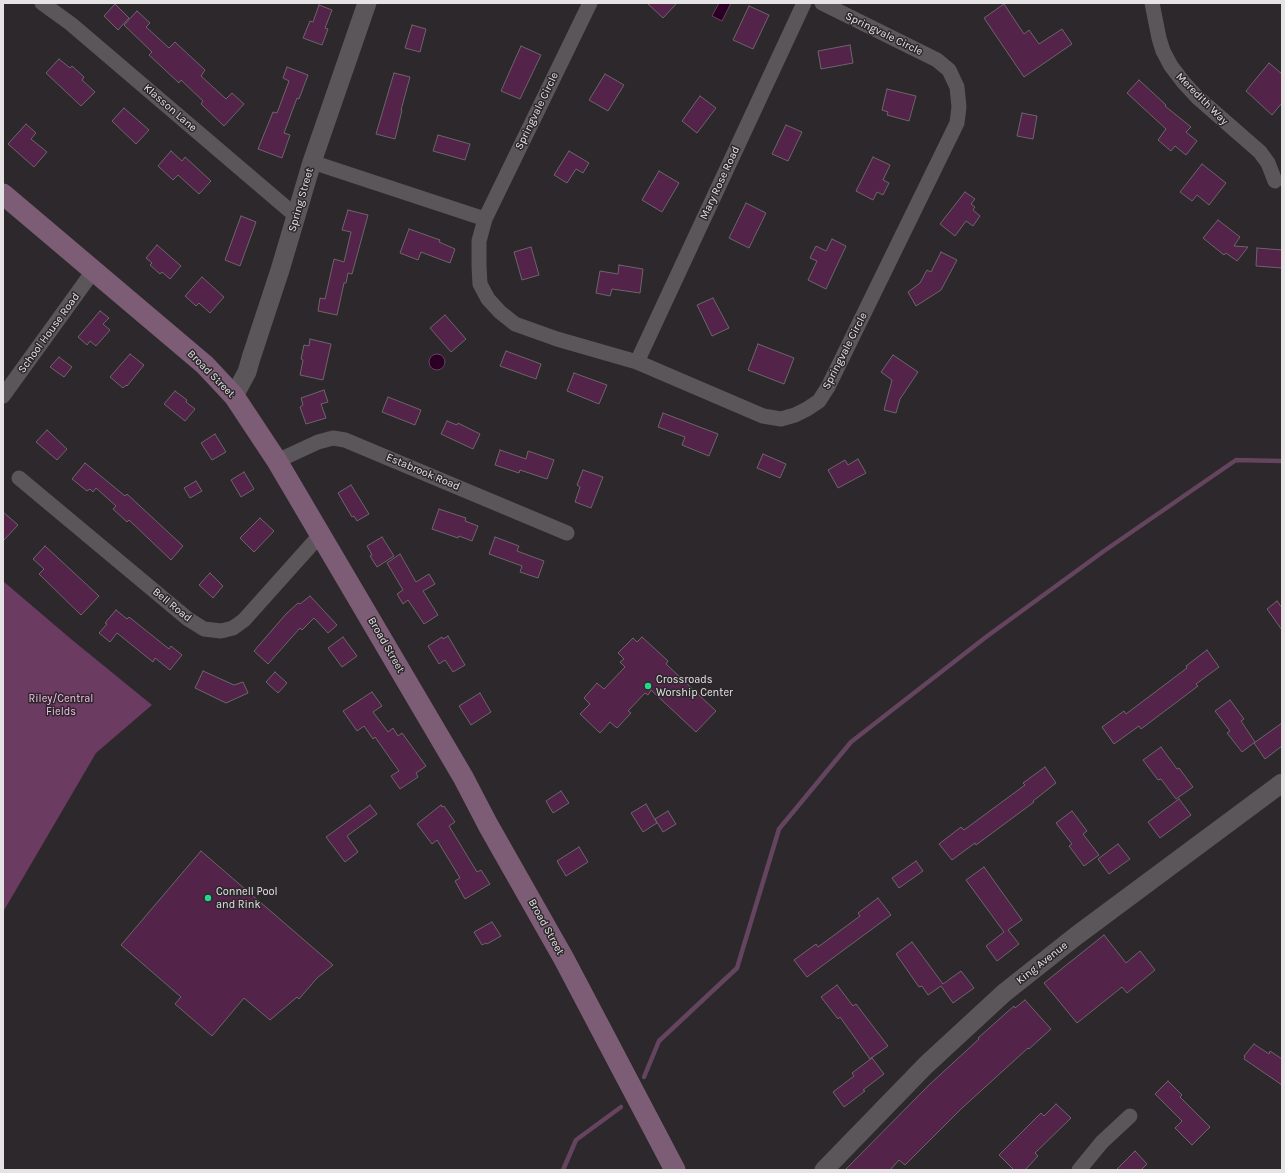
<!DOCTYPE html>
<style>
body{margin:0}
#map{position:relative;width:1285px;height:1173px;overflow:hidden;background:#2c282b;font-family:Karla,sans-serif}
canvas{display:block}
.frame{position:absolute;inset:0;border:4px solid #e6e3e5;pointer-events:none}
</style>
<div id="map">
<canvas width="1285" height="1173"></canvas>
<div class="frame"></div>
</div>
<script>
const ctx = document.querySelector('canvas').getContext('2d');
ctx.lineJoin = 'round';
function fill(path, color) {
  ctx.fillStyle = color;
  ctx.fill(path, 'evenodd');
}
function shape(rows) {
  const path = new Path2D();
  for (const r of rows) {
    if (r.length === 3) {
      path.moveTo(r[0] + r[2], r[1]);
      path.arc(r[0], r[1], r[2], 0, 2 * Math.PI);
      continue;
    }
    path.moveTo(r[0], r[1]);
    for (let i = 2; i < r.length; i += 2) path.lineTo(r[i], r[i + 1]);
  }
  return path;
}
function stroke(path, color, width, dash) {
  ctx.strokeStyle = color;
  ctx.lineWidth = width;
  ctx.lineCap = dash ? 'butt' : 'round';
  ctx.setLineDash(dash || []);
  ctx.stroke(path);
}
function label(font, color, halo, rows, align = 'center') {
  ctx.font = font + ' Karla,sans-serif';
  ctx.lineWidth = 3;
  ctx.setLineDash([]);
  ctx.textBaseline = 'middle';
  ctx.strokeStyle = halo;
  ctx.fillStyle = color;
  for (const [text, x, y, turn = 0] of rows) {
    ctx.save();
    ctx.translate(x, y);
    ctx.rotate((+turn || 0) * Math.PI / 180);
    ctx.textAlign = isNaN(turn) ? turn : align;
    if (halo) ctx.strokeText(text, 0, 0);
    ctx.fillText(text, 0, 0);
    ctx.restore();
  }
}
const green = shape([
 [3,581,71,639,152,705,96,753,3,912]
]);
const water = shape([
 [719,3,731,3,722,21,712,16,719,3],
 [437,362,8]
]);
const stream = shape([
 [644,1077,659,1041,737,968,779,829,851,742,986,637,1104,551,1236,460,1282,461],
 [563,1170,576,1140,621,1107]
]);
const building = shape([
 [647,3,677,3,663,18,647,3],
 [115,4,129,18,118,30,104,16,115,4],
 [1004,4,1024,34,1029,30,1039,44,1062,29,1072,44,1024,77,984,18,1004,4],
 [319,5,332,10,325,28,328,29,322,45,303,38,310,21,313,22,319,5],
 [749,6,769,15,753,49,733,40,749,6],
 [137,11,150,23,146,27,169,48,175,42,205,70,201,76,226,99,232,93,244,104,224,126,201,104,203,101,181,80,179,83,149,55,152,52,124,25,137,11],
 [412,25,426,29,420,52,405,48,412,25],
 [850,45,853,63,821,69,818,51,850,45],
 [521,46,541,55,520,99,501,91,521,46],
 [59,59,70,68,72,66,84,77,82,80,95,92,81,106,46,73,59,59],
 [1269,63,1282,74,1282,103,1272,115,1246,91,1269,63],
 [287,67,308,75,299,99,297,98,284,133,290,135,282,158,258,149,273,112,277,113,289,81,283,78,287,67],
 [394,73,410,77,401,110,402,110,395,139,376,134,394,73],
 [605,74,624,85,608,111,589,100,605,74],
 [1139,80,1166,105,1165,106,1191,127,1186,132,1197,141,1186,155,1175,146,1171,151,1158,140,1166,129,1127,93,1139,80],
 [887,89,916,96,909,121,887,115,888,112,882,110,887,89],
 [700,96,716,108,697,133,682,121,700,96],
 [124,108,149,130,136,144,112,121,124,108],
 [1022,113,1037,116,1033,139,1017,136,1022,113],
 [26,124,36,133,31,139,47,152,34,167,8,144,26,124],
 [786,125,802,132,788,161,772,154,786,125],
 [438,135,470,144,465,160,433,151,438,135],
 [171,151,182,161,185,157,211,181,199,194,178,175,173,180,158,166,171,151],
 [569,151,589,163,583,173,576,169,567,183,554,175,569,151],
 [873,157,890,165,883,180,889,183,883,195,877,192,873,200,856,191,873,157],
 [1202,164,1226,183,1209,205,1197,195,1192,201,1180,192,1202,164],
 [659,171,679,183,662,212,642,200,659,171],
 [965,192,975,199,971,204,975,207,973,210,980,216,973,226,966,221,955,236,940,224,965,192],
 [746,203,766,213,749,248,729,238,746,203],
 [348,210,368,215,352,274,348,273,346,283,344,283,337,315,318,311,320,298,325,299,334,259,344,262,351,232,342,230,348,210],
 [241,216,256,222,240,266,225,260,241,216],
 [1218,220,1240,237,1234,246,1248,247,1237,261,1226,253,1224,255,1203,238,1218,220],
 [409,229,440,240,439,242,455,249,450,263,421,252,418,260,400,253,409,229],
 [832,239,846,246,826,289,808,280,817,261,810,258,816,246,826,251,832,239],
 [157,245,181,266,170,279,162,272,160,274,150,265,152,263,146,258,157,245],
 [531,247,539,275,522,280,514,252,531,247],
 [1257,248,1282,250,1282,268,1256,266,1257,248],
 [941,252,957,260,941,290,916,306,908,292,920,283,927,270,931,272,941,252],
 [619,265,643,269,640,293,612,289,610,296,596,293,600,271,618,274,619,265],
 [202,277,224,297,210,313,199,303,196,306,185,296,202,277],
 [713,298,729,328,712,336,697,305,713,298],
 [100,311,109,318,103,324,110,330,96,346,90,341,87,345,78,337,100,311],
 [445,315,466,339,451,352,430,328,445,315],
 [310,339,331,344,323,380,300,375,303,360,301,359,304,345,309,346,310,339],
 [758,344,794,358,784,384,748,370,758,344],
 [506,351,541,364,536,379,500,366,506,351],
 [130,354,144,365,127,386,126,385,123,388,110,377,130,354],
 [893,355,918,372,900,399,896,413,884,410,892,380,881,372,893,355],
 [59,357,72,367,64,377,50,367,59,357],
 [574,373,607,385,599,404,567,391,574,373],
 [324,390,328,402,321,404,326,418,306,424,300,407,303,405,301,398,324,390],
 [175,391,187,400,186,402,195,409,185,421,164,404,175,391],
 [388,397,421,410,415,425,382,412,388,397],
 [663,413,718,434,709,456,682,445,685,437,658,427,663,413],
 [447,421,457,425,458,423,480,434,473,449,441,434,447,421],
 [47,430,67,449,57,460,36,442,47,430],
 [215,434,226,452,212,460,201,443,215,434],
 [500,450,526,459,528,451,554,460,547,479,520,470,519,473,495,465,500,450],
 [763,454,786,464,780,478,757,468,763,454],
 [858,459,866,473,838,488,828,470,845,460,848,465,858,459],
 [85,463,125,496,127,494,183,546,171,560,129,520,127,522,113,509,116,506,96,488,93,492,90,489,87,491,72,479,85,463],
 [583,470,603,477,591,508,575,502,580,487,577,485,583,470],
 [244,472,254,489,241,497,231,480,244,472],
 [196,481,202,491,190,498,184,488,196,481],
 [351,485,369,514,357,521,354,516,352,517,338,493,351,485],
 [439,509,466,518,465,521,478,526,472,541,459,536,458,538,432,529,439,509],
 [3,512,18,525,3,541,3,512],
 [260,518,274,531,254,552,240,538,260,518],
 [382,537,394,556,377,567,370,556,372,555,367,546,382,537],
 [495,537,519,546,517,551,544,561,538,578,520,572,522,566,489,554,495,537],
 [45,546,99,596,81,615,39,574,44,569,33,559,45,546],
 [400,554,416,582,429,574,435,584,423,591,438,615,424,624,408,600,403,604,397,594,403,590,387,563,400,554],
 [210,573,223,586,213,598,199,585,210,573],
 [310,596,337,625,328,633,314,618,302,630,300,628,268,664,254,651,286,614,298,603,300,604,310,596],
 [1277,601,1282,608,1282,630,1267,609,1277,601],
 [116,610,127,619,129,617,169,649,171,646,182,655,170,670,155,658,153,662,117,633,110,642,99,633,107,624,105,623,116,610],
 [448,636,465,665,453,672,445,660,439,664,428,646,442,637,443,639,448,636],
 [343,637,357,656,342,667,328,648,343,637],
 [642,637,668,661,666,664,716,711,696,732,651,690,648,695,645,693,628,711,631,713,617,728,610,722,600,733,580,714,590,704,584,698,597,683,604,689,625,667,620,662,624,659,618,653,633,638,637,642,642,637],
 [1207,650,1219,667,1196,684,1198,686,1141,729,1139,726,1114,744,1102,727,1124,711,1126,714,1187,668,1186,666,1207,650],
 [203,671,234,685,243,682,248,693,226,703,195,688,203,671],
 [275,672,287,683,278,693,266,682,275,672],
 [372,692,382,706,373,712,388,732,393,728,398,736,402,733,426,766,416,773,418,777,400,789,391,776,399,771,375,737,373,739,364,726,357,731,343,711,372,692],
 [480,693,491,712,471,725,459,706,480,693],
 [1230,700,1244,719,1241,721,1255,742,1242,752,1227,733,1230,731,1215,711,1230,700],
 [1282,723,1282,746,1265,759,1254,743,1282,723],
 [1161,747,1177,769,1179,768,1193,787,1176,799,1161,779,1158,780,1143,760,1161,747],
 [1045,767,1056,783,1033,801,1034,802,976,845,975,843,952,860,939,844,961,827,964,830,1025,785,1023,783,1045,767],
 [561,791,569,803,553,813,546,801,561,791],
 [1179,799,1191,815,1160,838,1148,822,1179,799],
 [646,804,657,823,643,832,631,813,646,804],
 [370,805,377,814,347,836,358,852,345,862,326,837,370,805],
 [441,805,442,807,444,806,455,822,449,826,477,872,481,870,490,884,465,899,455,881,460,878,437,840,432,844,417,824,441,805],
 [668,811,676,824,663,832,655,819,668,811],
 [1072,811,1087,831,1083,834,1099,855,1084,866,1069,846,1072,844,1056,823,1072,811],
 [1118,844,1130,859,1109,874,1098,859,1118,844],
 [579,847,588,862,566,876,557,861,579,847],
 [201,851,333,965,317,978,299,999,297,997,270,1020,244,998,212,1036,175,1004,181,997,121,945,201,851],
 [916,861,923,871,899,888,892,878,916,861],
 [984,867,1022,920,1008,930,1019,944,997,961,986,946,1004,932,966,880,984,867],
 [878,898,891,915,807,977,794,960,816,944,818,947,860,916,858,913,878,898],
 [492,922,501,936,487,944,486,943,482,945,474,932,492,922],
 [1104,935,1126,963,1140,951,1155,970,1127,993,1122,987,1077,1023,1044,983,1104,935],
 [912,942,943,984,961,971,974,988,953,1003,941,986,928,995,922,986,919,987,896,954,912,942],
 [837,985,853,1006,856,1004,888,1046,870,1059,840,1017,838,1019,821,997,837,985],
 [1025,1000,1051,1029,1029,1049,1028,1048,961,1109,905,1165,899,1160,890,1170,845,1170,928,1086,979,1039,978,1038,1014,1006,1015,1008,1025,1000],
 [1254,1044,1269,1054,1270,1051,1282,1059,1282,1085,1244,1059,1245,1057,1244,1056,1254,1044],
 [872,1058,884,1074,863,1090,865,1091,844,1107,833,1092,854,1076,852,1073,872,1058],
 [1168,1081,1182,1095,1180,1097,1210,1127,1192,1145,1175,1128,1182,1121,1155,1094,1168,1081],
 [1056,1104,1071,1118,1035,1153,1038,1156,1025,1170,1014,1170,999,1155,1041,1113,1044,1116,1056,1104],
 [1135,1151,1147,1164,1141,1170,1116,1170,1135,1151]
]);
const minor = shape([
 [42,3,71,24,296,216],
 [590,3,485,219,479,241,479,266,480,284,488,299,500,312,515,324,557,339,637,362,763,416,781,419,795,415,807,409,819,401,828,387,957,123,959,107,957,87,949,70,937,60,822,3],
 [1152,3,1159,38,1163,51,1171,66,1184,83,1197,97,1260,152,1268,163,1275,181],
 [312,162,485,219],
 [637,362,804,3],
 [3,396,94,270],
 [277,461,318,442,333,438,345,440,567,533],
 [19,478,188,619,204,629,221,631,233,628,244,620,321,534],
 [1079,1170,1102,1142,1130,1116]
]);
const tertiary = shape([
 [234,396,247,372,251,358,280,270,312,162,367,3],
 [824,1170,926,1065,1004,993,1076,936,1282,783]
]);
const secondary = shape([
 [3,194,205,365,234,396,277,461,463,777,488,825,564,959,675,1170]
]);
const markers = [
 [648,686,4,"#23d886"],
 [208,898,4,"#23d886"]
];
const streetNames = [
 ["Springvale Circle",884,34,26],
 ["Meredith Way",1202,99,45],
 ["Klasson Lane",170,108,41],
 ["Springvale Circle",537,111,-64],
 ["Mary Rose Road",720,183,-65],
 ["Spring Street",301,200,-74],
 ["School House Road",49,333,-54],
 ["Springvale Circle",845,351,-63],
 ["Broad Street",211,374,45],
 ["Estabrook Road",423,472,23],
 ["Bell Road",172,605,39],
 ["Broad Street",386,645,60],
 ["Broad Street",546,927,61],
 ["King Avenue",1042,963,-38]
];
const poiNames = [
 ["Crossroads",656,680],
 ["Worship Center",656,693],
 ["Connell Pool",216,892],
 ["and Rink",216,905]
];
const parkNames = [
 ["Riley/Central",61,699],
 ["Fields",61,712]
];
fill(green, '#6c3b61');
fill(water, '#2c0024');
stroke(water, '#64445e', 1);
stroke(stream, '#64445e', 4.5);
fill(building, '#542349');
stroke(building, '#6b6669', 1);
stroke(minor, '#5b5659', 15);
stroke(tertiary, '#5b5659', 19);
stroke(secondary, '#7d5d75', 21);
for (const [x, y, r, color] of markers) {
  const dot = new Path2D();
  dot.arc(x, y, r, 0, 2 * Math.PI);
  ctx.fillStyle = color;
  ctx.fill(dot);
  stroke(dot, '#2c282b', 1.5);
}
label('11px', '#e6e3e5', '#2c282b', streetNames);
label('11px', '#e6e3e5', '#2c282b', poiNames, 'left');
label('11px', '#ffbded', '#2c282b', parkNames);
</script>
